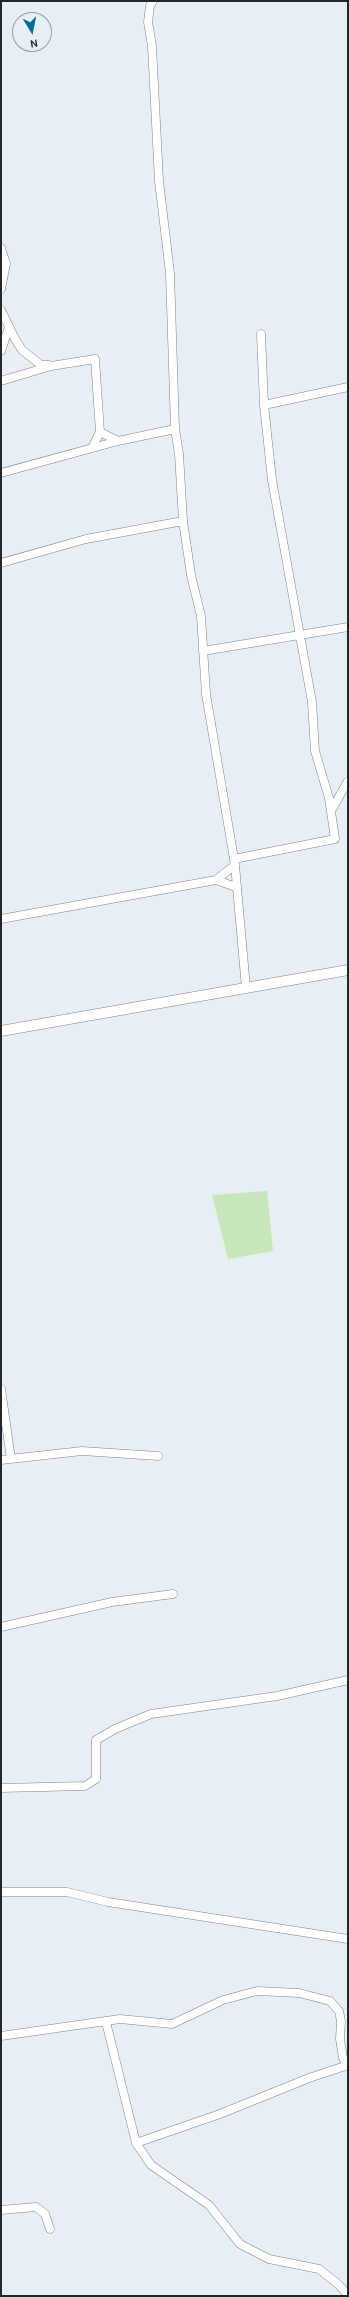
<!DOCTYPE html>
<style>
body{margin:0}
#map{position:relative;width:349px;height:2297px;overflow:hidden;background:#e8eef6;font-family:Karla,sans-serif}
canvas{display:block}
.frame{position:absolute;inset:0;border:2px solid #242729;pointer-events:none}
.north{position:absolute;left:12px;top:12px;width:40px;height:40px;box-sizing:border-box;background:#e8eef6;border:1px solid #9a9ea4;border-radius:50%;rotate:170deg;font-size:11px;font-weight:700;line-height:16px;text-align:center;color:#242729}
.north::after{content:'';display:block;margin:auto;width:14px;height:18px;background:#00709b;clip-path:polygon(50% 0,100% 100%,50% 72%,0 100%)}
</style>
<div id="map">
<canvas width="349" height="2297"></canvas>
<div class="frame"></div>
<div class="north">N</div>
</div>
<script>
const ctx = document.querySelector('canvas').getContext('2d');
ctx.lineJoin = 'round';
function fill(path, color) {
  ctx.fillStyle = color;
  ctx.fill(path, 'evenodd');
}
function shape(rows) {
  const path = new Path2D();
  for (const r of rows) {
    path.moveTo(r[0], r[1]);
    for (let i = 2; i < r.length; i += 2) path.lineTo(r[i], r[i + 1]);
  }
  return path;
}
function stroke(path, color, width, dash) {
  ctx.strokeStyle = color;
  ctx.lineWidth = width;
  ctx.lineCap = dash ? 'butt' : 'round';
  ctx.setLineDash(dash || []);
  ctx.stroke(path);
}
const green = shape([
 [267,1191,273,1251,228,1259,212,1195]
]);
const minor = shape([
 [153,1,150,6,148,22,152,46,159,181,170,273,175,429,179,454,183,521,191,575,201,616,206,694,235,865,246,988],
 [1,248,6,264,1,289],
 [1,310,15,339,22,350,41,365,49,365],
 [261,334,264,405],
 [1,351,9,327],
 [1,381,51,366,95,359,100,432,92,448],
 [100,432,118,441],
 [1,473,118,441,175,429],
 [1,563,86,539,183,521],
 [203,651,348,627],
 [331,811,348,781],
 [234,859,335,839,329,798,315,751,312,702,272,480,264,405,348,387],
 [216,880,236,887],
 [1,919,216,880,235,865],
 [1,1389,11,1459],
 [1,1460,82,1451,158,1456],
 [1,1627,112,1602,173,1594],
 [1,1788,85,1786,96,1779,96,1740,115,1729,151,1714,277,1696,348,1680],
 [1,1892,67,1892,108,1902,348,1939],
 [106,2022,136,2143,151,2165,209,2205,240,2244,269,2259,319,2269,338,2284,348,2295],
 [1,2036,120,2019,172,2024,223,2000,257,1991,299,1993,330,2001,339,2011,341,2021,340,2039,343,2058,347,2064],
 [136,2143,220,2114,309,2078,348,2065],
 [1,2210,36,2207,45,2214,50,2229]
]);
const major = shape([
 [1,1031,348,970]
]);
fill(green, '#c7e7bb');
stroke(minor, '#7f848b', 9);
stroke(major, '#7f848b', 11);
stroke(minor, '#fff', 8);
stroke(major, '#fff', 10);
</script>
